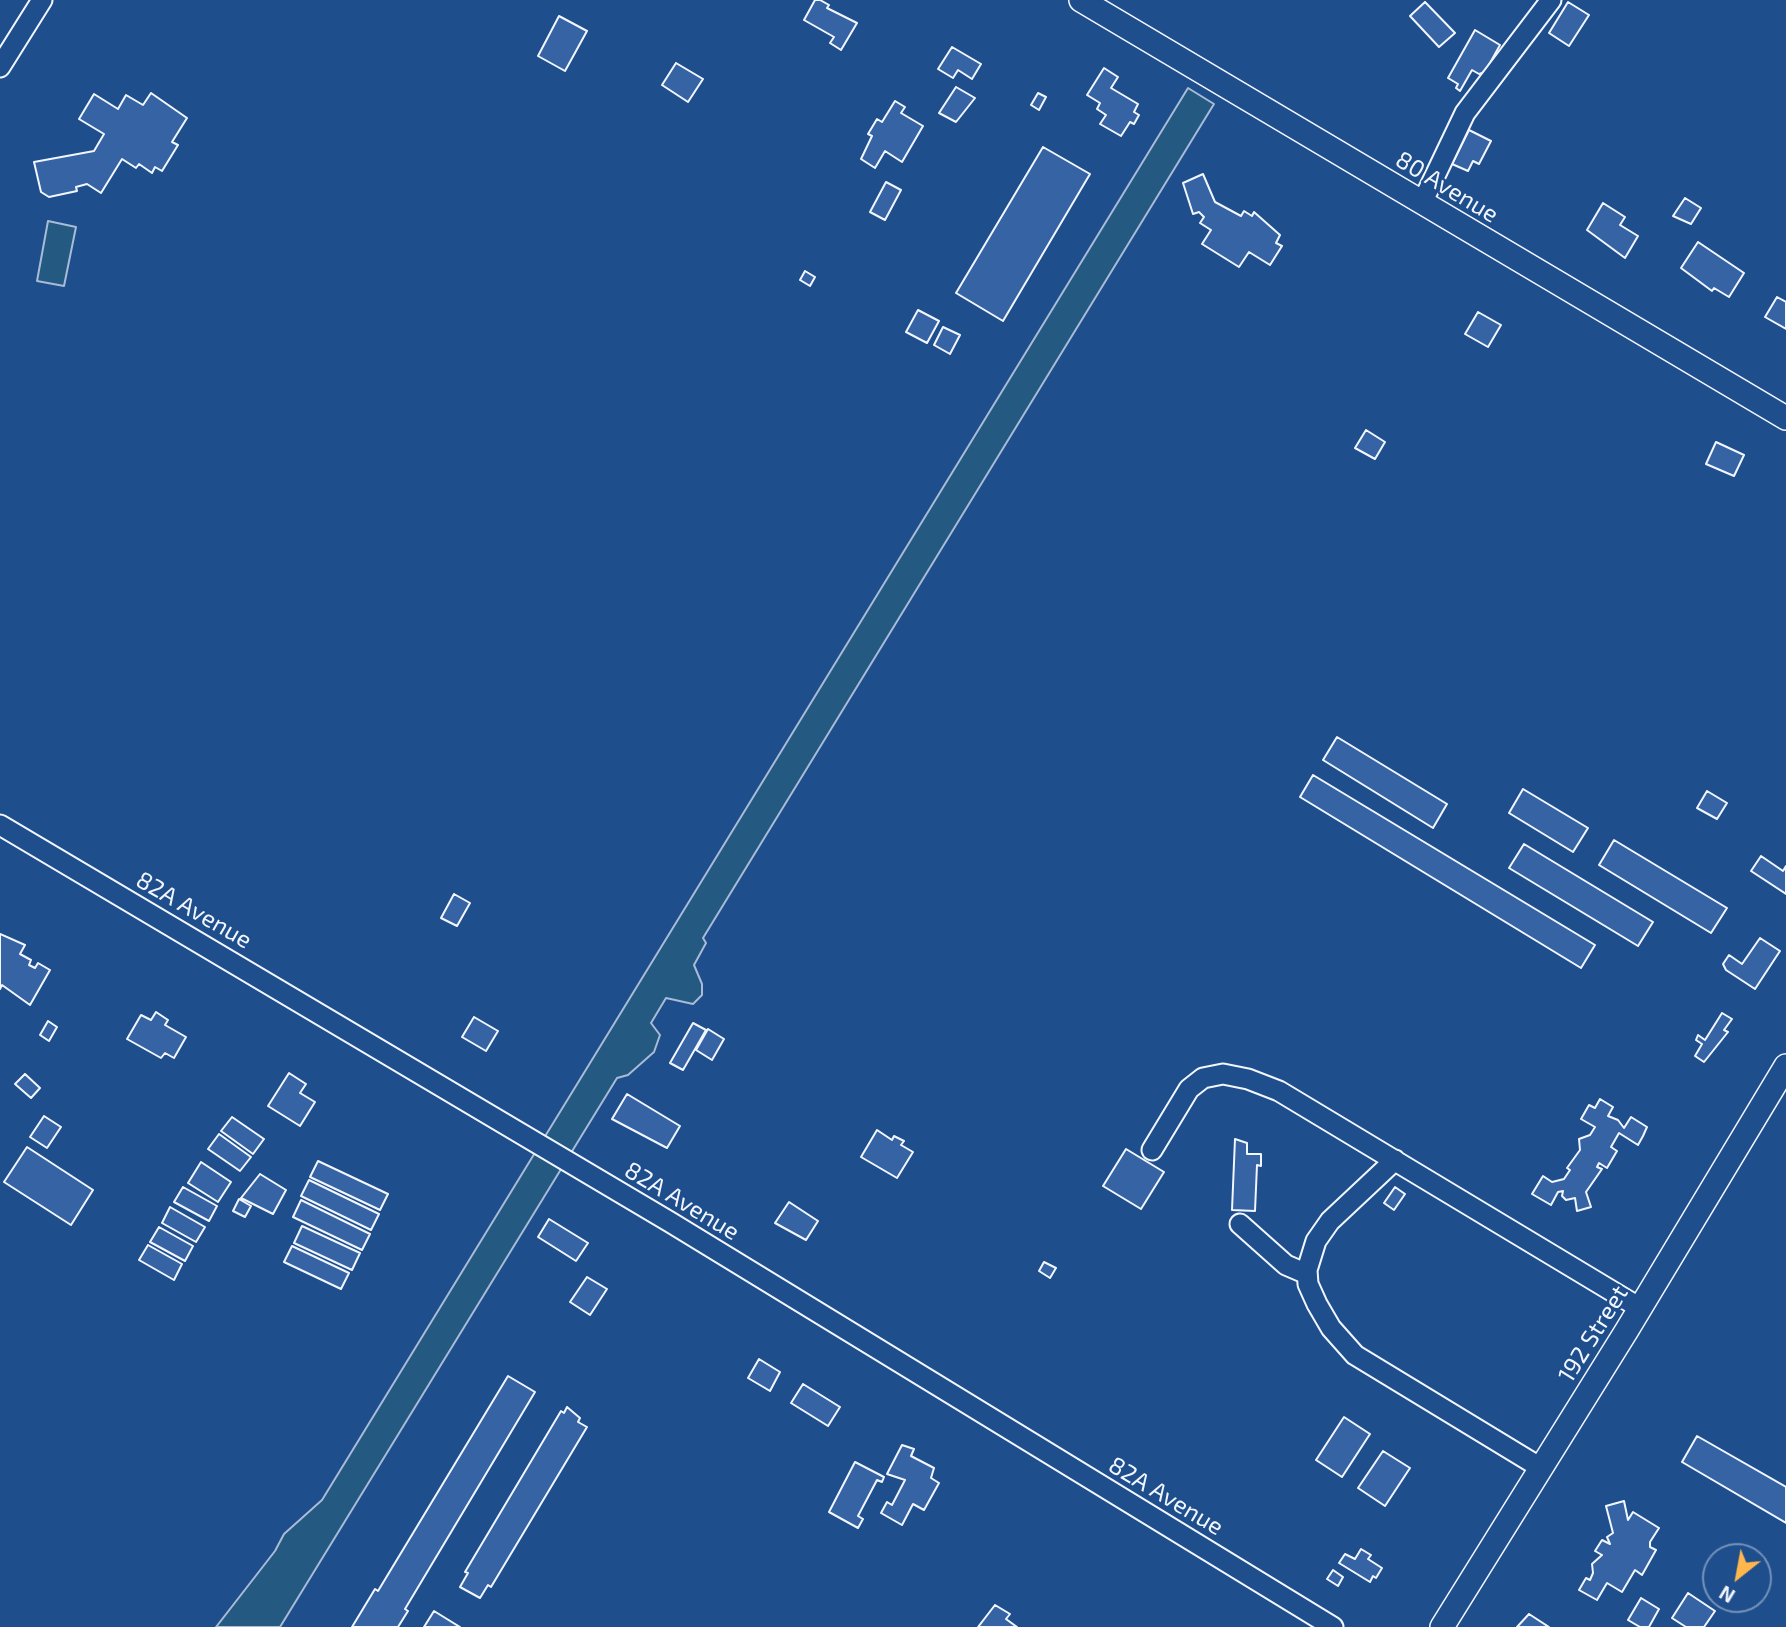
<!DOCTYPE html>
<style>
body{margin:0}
#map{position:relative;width:1786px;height:1627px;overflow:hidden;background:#1f4e8c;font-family:"Exo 2",sans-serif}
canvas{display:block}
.north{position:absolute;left:1702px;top:1543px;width:70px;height:70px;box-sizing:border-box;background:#1f4e8c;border:2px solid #7391ba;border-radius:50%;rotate:211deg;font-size:19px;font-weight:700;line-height:28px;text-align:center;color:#f2f6ff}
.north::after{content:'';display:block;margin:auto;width:24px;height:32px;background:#ffb74d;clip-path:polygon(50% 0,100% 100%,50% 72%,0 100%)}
</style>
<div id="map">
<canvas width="1786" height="1627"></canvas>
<div class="north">N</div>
</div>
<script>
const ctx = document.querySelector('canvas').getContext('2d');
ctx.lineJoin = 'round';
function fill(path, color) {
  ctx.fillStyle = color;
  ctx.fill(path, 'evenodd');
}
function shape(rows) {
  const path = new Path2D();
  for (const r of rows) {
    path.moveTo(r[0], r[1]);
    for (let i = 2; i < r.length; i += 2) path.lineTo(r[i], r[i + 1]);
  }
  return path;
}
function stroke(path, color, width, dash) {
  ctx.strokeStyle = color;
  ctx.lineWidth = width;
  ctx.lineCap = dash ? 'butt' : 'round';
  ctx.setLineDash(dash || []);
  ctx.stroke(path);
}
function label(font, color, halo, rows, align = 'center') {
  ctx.font = font + ' "Exo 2",sans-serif';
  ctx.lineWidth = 5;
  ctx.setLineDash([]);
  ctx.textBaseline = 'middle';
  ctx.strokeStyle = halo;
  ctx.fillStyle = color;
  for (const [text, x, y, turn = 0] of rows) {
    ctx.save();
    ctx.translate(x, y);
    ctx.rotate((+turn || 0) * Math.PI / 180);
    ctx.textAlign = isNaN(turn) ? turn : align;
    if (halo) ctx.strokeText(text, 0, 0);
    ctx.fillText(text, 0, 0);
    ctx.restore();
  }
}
const green = shape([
 [1188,88,1214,104,703,938,706,943,694,965,702,984,702,995,693,1004,666,998,651,1023,660,1035,654,1052,628,1075,617,1078,280,1627,216,1627,275,1551,284,1534,322,1500,1188,88],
 [48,221,76,227,64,286,37,281,48,221]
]);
const building = shape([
 [815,0,820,0,829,5,827,8,857,23,841,50,830,43,834,37,804,20,815,0],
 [1425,2,1455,33,1439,47,1410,16,1425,2],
 [1568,2,1589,15,1569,46,1549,33,1568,2],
 [559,16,587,31,565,71,538,56,559,16],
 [1475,30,1500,45,1485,72,1479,74,1472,70,1460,91,1456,88,1458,84,1448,78,1475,30],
 [952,47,981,64,972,79,958,70,953,78,938,69,952,47],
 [676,63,703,79,688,102,662,85,676,63],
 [1104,68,1118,77,1111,88,1138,104,1134,112,1139,115,1134,124,1130,122,1121,136,1100,124,1106,115,1097,109,1100,103,1087,95,1104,68],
 [956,87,975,98,956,122,939,113,956,87],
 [151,93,187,118,172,142,178,145,162,171,155,167,152,173,139,164,136,168,122,159,101,193,87,184,76,187,77,191,49,197,41,192,34,162,94,151,104,134,79,119,94,94,118,109,126,95,143,105,151,93],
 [1038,93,1046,97,1039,110,1031,105,1038,93],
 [895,101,905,107,901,113,923,126,902,162,885,151,875,168,861,159,872,136,868,134,877,119,882,122,895,101],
 [1469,130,1491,141,1479,164,1473,161,1468,171,1452,164,1469,130],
 [1043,147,1090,174,1003,321,956,293,1043,147],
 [1203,174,1215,202,1241,216,1244,211,1252,216,1254,212,1280,235,1276,243,1282,246,1270,265,1249,252,1239,267,1202,244,1211,230,1200,223,1204,217,1199,212,1193,214,1183,183,1203,174],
 [886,182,901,190,885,220,870,212,886,182],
 [1685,198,1701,208,1691,224,1673,216,1685,198],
 [1603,203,1625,217,1620,225,1638,236,1625,258,1587,230,1603,203],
 [1698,242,1744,273,1729,297,1714,288,1712,291,1681,268,1698,242],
 [805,271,815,277,810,286,800,280,805,271],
 [1777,297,1786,302,1786,329,1765,317,1777,297],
 [918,310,939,321,927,343,906,332,918,310],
 [1478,312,1501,325,1488,347,1465,334,1478,312],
 [943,327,960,335,950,354,934,345,943,327],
 [1366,430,1385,442,1375,459,1355,448,1366,430],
 [1716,442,1744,455,1734,476,1706,464,1716,442],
 [1337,737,1447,804,1433,828,1323,760,1337,737],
 [1313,775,1595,945,1581,968,1300,797,1313,775],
 [1523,789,1588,828,1573,852,1509,813,1523,789],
 [1707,791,1727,803,1717,819,1697,808,1707,791],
 [1614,840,1727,908,1711,933,1599,865,1614,840],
 [1524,844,1653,922,1638,946,1509,868,1524,844],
 [1761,856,1783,871,1786,866,1786,894,1751,871,1761,856],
 [454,894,470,903,457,926,441,918,454,894],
 [0,934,25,945,20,954,31,960,29,965,35,968,38,963,50,970,30,1005,2,985,0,989,0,934],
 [1760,938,1780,951,1755,989,1726,970,1723,964,1729,955,1742,964,1760,938],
 [156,1012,168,1020,165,1025,186,1037,174,1058,165,1053,161,1058,127,1039,141,1015,151,1020,156,1012],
 [1722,1013,1732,1019,1724,1030,1728,1032,1704,1062,1695,1056,1702,1044,1696,1040,1698,1035,1705,1040,1722,1013],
 [474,1017,498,1031,486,1051,462,1037,474,1017],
 [48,1021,57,1027,49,1041,40,1035,48,1021],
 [693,1023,706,1030,683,1070,670,1063,693,1023],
 [708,1029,724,1039,712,1060,696,1050,708,1029],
 [289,1073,306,1084,300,1093,315,1102,300,1126,268,1106,289,1073],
 [25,1074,40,1088,31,1098,15,1084,25,1074],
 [627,1094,680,1126,667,1148,612,1119,627,1094],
 [1600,1099,1613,1107,1608,1116,1618,1120,1624,1128,1631,1117,1647,1127,1643,1136,1638,1145,1619,1133,1611,1147,1617,1151,1607,1168,1599,1163,1597,1167,1602,1169,1586,1192,1591,1207,1577,1211,1575,1198,1566,1200,1562,1196,1563,1191,1558,1192,1551,1205,1532,1194,1543,1176,1552,1182,1564,1179,1570,1170,1567,1168,1580,1150,1579,1139,1590,1135,1595,1127,1581,1119,1589,1105,1595,1108,1600,1099],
 [44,1116,61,1127,47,1148,30,1137,44,1116],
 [232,1117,264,1139,253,1154,221,1131,232,1117],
 [877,1130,892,1140,894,1136,904,1141,901,1145,913,1152,897,1178,861,1157,877,1130],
 [219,1134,251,1157,240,1171,208,1149,219,1134],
 [1235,1139,1247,1143,1247,1154,1261,1154,1261,1166,1257,1165,1255,1211,1232,1210,1235,1139],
 [27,1147,93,1190,71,1225,4,1182,27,1147],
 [1126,1149,1164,1172,1141,1209,1103,1186,1126,1149],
 [318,1161,388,1194,380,1210,310,1177,318,1161],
 [201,1162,231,1182,218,1202,188,1183,201,1162],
 [260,1174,286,1190,273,1214,241,1198,260,1174],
 [309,1180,379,1214,371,1230,301,1196,309,1180],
 [183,1187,217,1206,209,1221,174,1202,183,1187],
 [1395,1187,1405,1194,1394,1210,1384,1203,1395,1187],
 [239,1199,251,1206,245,1217,233,1211,239,1199],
 [301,1200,370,1234,362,1250,293,1217,301,1200],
 [789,1202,818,1221,806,1240,775,1223,789,1202],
 [170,1207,205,1227,196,1242,162,1223,170,1207],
 [549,1219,588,1243,576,1261,538,1237,549,1219],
 [302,1226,360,1253,352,1270,294,1243,302,1226],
 [159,1227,193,1246,185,1261,150,1242,159,1227],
 [148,1245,182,1264,174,1280,139,1260,148,1245],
 [292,1246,349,1273,341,1289,284,1262,292,1246],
 [1044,1262,1056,1268,1050,1278,1039,1271,1044,1262],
 [587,1277,607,1289,590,1315,570,1302,587,1277],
 [759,1359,780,1372,770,1391,748,1378,759,1359],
 [508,1376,535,1392,405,1609,408,1611,398,1627,352,1627,375,1589,378,1591,508,1376],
 [803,1384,840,1407,828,1426,791,1403,803,1384],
 [567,1407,580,1418,578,1422,587,1427,491,1587,488,1585,480,1598,460,1587,468,1573,465,1572,561,1411,564,1413,567,1407],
 [1344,1417,1370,1434,1342,1477,1316,1460,1344,1417],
 [1697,1436,1786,1487,1786,1523,1682,1462,1697,1436],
 [902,1445,914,1449,911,1456,934,1468,931,1478,939,1483,924,1510,913,1504,902,1525,881,1513,887,1502,892,1505,905,1480,887,1474,902,1445],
 [1383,1451,1410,1468,1385,1506,1358,1488,1383,1451],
 [855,1462,884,1477,882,1482,877,1480,858,1516,863,1519,858,1528,829,1512,855,1462],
 [1624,1501,1628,1520,1633,1512,1659,1528,1650,1542,1650,1547,1656,1550,1642,1575,1635,1570,1622,1592,1607,1583,1597,1600,1579,1590,1586,1578,1590,1580,1593,1573,1592,1564,1602,1555,1595,1551,1602,1540,1610,1544,1607,1537,1613,1533,1606,1506,1624,1501],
 [1361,1549,1371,1555,1368,1559,1382,1568,1376,1578,1373,1576,1370,1582,1339,1563,1345,1554,1355,1559,1361,1549],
 [1333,1570,1343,1577,1338,1586,1327,1579,1333,1570],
 [1688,1593,1715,1611,1704,1627,1686,1627,1672,1618,1688,1593],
 [1641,1598,1659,1609,1649,1627,1640,1627,1628,1620,1641,1598],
 [995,1605,1010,1614,1006,1619,1017,1627,978,1627,995,1605],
 [434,1611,460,1627,424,1627,434,1611],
 [1529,1614,1549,1627,1517,1627,1529,1614]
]);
const minor = shape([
 [0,67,42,0],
 [1422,203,1465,113,1551,0],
 [0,825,670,1222,1333,1627],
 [1152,1150,1189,1089,1203,1078,1223,1074,1248,1079,1279,1091,1640,1308],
 [1395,1160,1330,1221,1316,1241,1307,1270,1308,1284,1317,1304,1331,1328,1355,1355,1541,1468],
 [1240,1224,1286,1265,1307,1274]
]);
const major = shape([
 [1081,0,1786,418],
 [1442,1627,1627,1330,1786,1066]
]);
const streetNames = [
 ["80 Avenue",1447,187,31],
 ["82A Avenue",194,910,30],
 ["82A Avenue",682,1201,31],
 ["192 Street",1593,1334,-58],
 ["82A Avenue",1166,1496,31]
];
fill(green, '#245a82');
stroke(green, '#a8bbd7', 2);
fill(building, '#3563a3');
stroke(building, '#f2f6ff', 2);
stroke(minor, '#f2f6ff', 23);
stroke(major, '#f2f6ff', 26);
stroke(minor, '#1f4e8c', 19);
stroke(major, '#1f4e8c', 23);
label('24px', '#f2f6ff', '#1f4e8c', streetNames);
</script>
